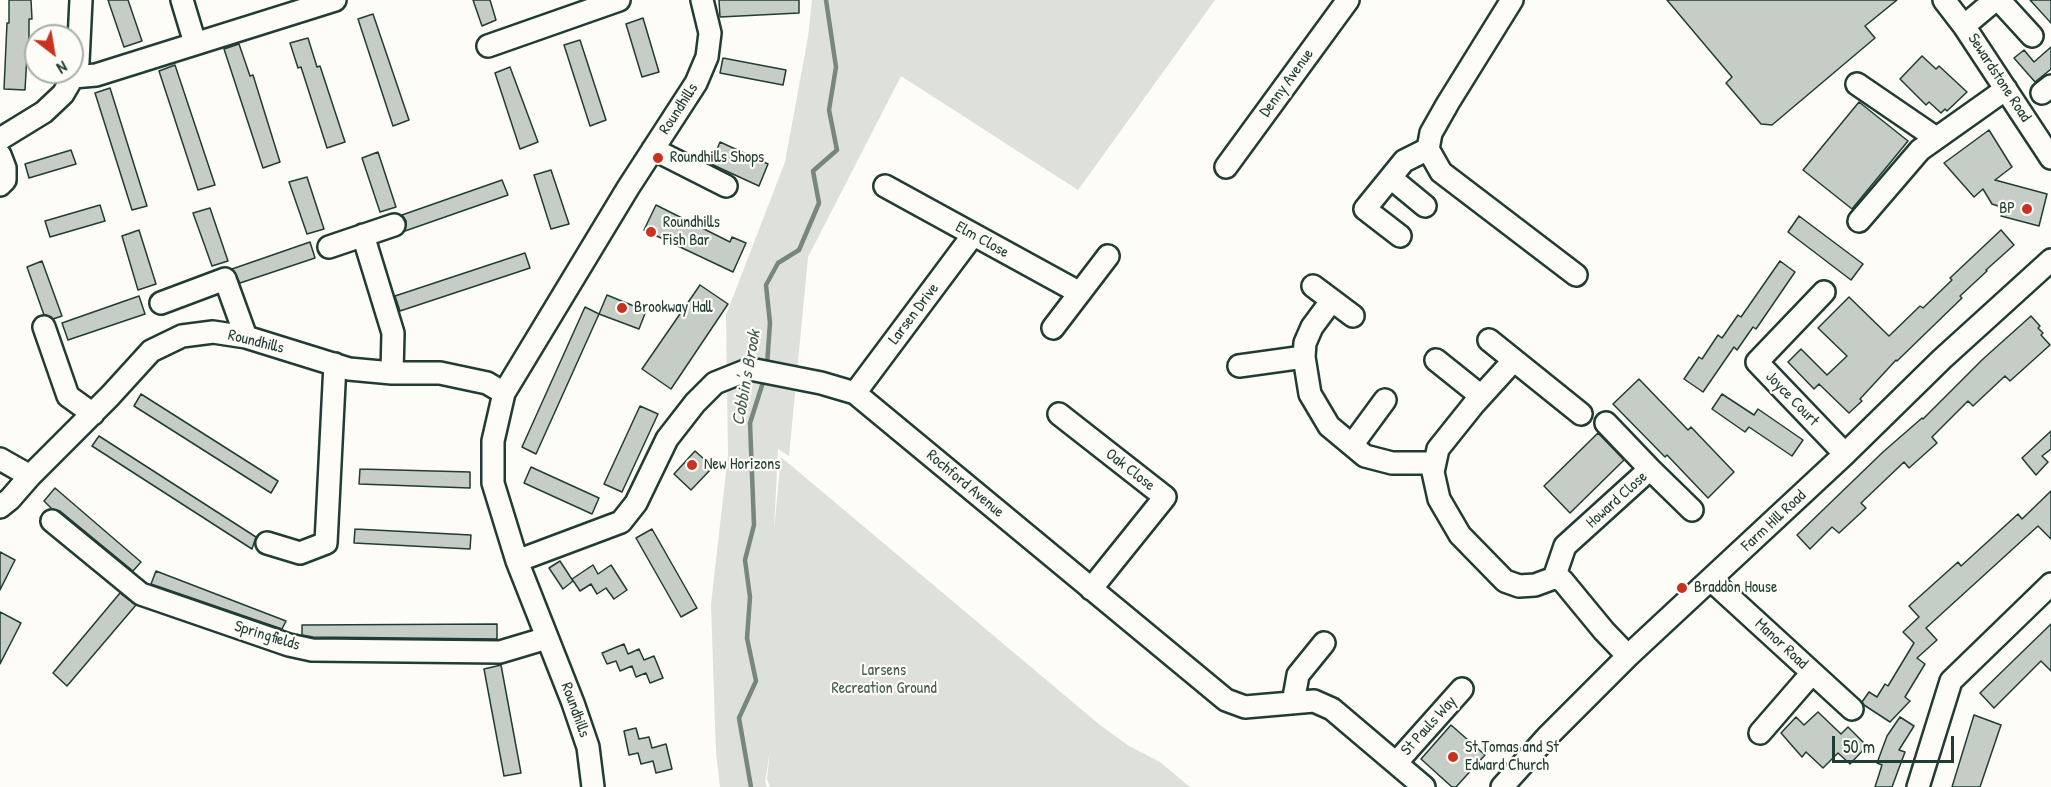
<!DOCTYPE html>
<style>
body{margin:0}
#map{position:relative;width:2051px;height:787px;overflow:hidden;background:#fdfcf7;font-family:"Patrick Hand",sans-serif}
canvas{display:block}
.north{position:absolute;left:24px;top:24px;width:60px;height:60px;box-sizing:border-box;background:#fdfcf7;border:2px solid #a4b0a9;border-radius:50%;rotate:149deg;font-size:16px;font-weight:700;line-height:24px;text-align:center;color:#1f3d34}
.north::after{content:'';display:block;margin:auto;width:21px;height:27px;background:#c8321e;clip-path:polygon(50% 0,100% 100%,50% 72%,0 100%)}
.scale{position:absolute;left:1832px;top:736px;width:122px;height:27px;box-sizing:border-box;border:3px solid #1f3d34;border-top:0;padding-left:8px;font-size:18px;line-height:21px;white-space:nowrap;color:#1f3d34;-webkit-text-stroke:4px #fdfcf7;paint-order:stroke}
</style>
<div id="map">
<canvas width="2051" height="787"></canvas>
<div class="north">N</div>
<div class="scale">50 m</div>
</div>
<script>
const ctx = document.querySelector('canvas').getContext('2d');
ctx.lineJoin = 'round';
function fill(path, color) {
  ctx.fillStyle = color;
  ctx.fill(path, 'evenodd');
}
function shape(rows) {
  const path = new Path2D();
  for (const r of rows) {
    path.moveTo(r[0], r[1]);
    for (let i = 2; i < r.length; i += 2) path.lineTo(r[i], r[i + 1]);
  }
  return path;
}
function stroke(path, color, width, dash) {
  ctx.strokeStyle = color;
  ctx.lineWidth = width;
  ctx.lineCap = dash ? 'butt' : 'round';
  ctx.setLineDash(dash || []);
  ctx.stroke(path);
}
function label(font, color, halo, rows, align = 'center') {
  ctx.font = font + ' "Patrick Hand",sans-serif';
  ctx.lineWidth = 4.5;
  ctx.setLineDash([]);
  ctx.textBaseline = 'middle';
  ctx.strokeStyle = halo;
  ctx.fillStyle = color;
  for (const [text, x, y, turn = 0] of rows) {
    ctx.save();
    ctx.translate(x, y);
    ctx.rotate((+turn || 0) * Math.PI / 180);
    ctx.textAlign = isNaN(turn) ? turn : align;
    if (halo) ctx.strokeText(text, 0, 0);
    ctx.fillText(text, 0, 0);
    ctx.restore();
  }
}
const green = shape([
 [812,0,1215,0,1078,190,901,76,808,257,789,456,778,449,774,531,781,457,1100,725,1129,746,1160,762,1190,787,770,787,767,779,770,750,765,782,767,787,720,787,716,752,711,604,728,455,726,315,785,162,808,37]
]);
const stream = shape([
 [767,365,770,323,766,285,778,263,799,250,819,203,813,171,837,150,829,110,836,67,826,0],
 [751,787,739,718,756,681,747,638,750,597,745,560,754,525,750,423,765,376]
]);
const building = shape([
 [9,0,31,0,32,19,29,19,29,55,27,55,25,90,4,89,7,23,9,23,9,0],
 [108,0,128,0,142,41,124,47,108,0],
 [473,0,490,0,496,20,482,26,473,0],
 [719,0,799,0,799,13,720,17,719,0],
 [1667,0,1897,0,1865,26,1875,38,1772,125,1761,124,1726,83,1732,77,1667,0],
 [2030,0,2051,0,2051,23,2030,0],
 [373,14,409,120,393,126,358,19,373,14],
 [643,18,659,72,642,77,626,24,643,18],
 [308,38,317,67,320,66,345,142,327,148,301,67,298,68,290,43,308,38],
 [580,40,606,120,590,126,564,45,580,40],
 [239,44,250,76,253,75,280,162,263,168,224,49,239,44],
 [2051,47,2051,69,2035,82,2014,58,2024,50,2034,62,2051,47],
 [1922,56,1936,69,1939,66,1967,92,1947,111,1945,109,1941,113,1929,102,1926,105,1900,79,1922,56],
 [723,58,786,70,783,85,720,73,723,58],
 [175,65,215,185,198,190,159,71,175,65],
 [510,67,538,142,520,149,495,73,510,67],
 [110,88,147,206,132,210,95,93,110,88],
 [1859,102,1908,141,1852,209,1803,170,1859,102],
 [1989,130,2012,167,1995,180,2047,194,2039,226,2001,216,2004,208,1992,204,1983,189,1974,197,1944,163,1989,130],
 [720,142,768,164,759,186,711,164,720,142],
 [71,150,76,164,29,178,25,164,71,150],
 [378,152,396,207,380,212,362,158,378,152],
 [551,170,569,224,551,229,534,175,551,170],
 [307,177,324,229,307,234,289,182,307,177],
 [502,180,508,195,405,231,406,221,402,215,502,180],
 [100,205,105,221,50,237,45,221,100,205],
 [656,205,730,242,732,237,746,243,733,272,644,230,656,205],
 [210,208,228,261,212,266,193,213,210,208],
 [1799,216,1863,264,1851,280,1788,232,1799,216],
 [139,230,156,284,138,290,122,236,139,230],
 [2001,230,2014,245,1986,270,1987,271,1960,296,1962,298,1897,361,1896,360,1860,399,1862,401,1849,413,1819,384,1814,389,1788,362,1801,349,1827,375,1847,356,1818,328,1849,297,1889,336,1920,306,1923,308,1952,280,1950,278,2001,230],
 [310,242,315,258,240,283,232,269,310,242],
 [525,253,530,268,400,311,395,296,525,253],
 [42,261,62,316,53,319,44,315,27,267,42,261],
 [1780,261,1795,272,1756,329,1753,327,1737,350,1734,347,1703,392,1684,379,1699,357,1702,359,1718,335,1722,338,1738,315,1741,317,1780,261],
 [700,285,728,304,671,389,642,369,700,285],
 [607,295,646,311,639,329,599,314,607,295],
 [139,296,145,314,68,340,62,323,139,296],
 [585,307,599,314,536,454,522,447,585,307],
 [2031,316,2040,326,2038,328,2043,333,2041,335,2050,345,2010,381,2005,376,1973,406,1968,401,1932,437,1937,443,1909,468,1904,462,1861,503,1866,508,1839,533,1832,527,1810,549,1797,535,1883,452,1922,418,1923,419,1983,359,2031,316],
 [1639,379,1688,430,1691,427,1734,472,1708,498,1667,455,1665,457,1613,404,1639,379],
 [141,394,278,481,271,493,134,406,141,394],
 [1722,394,1754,415,1758,409,1803,440,1792,456,1749,427,1745,432,1712,409,1722,394],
 [640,406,658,414,622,492,604,484,640,406],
 [2051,431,2051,449,2042,456,2048,462,2036,475,2022,458,2051,431],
 [1598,433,1624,460,1570,513,1544,486,1598,433],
 [99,436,256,537,252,549,92,446,99,436],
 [695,451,713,467,691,490,674,474,695,451],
 [531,467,599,498,592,514,524,483,531,467],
 [360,469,470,472,470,488,359,484,360,469],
 [55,488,141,562,133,571,60,511,52,509,44,501,55,488],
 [2051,491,2051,539,2038,526,1926,628,1937,640,1917,658,1925,664,1905,697,1910,701,1890,722,1864,705,1862,702,1869,692,1877,697,1885,684,1888,686,1914,643,1903,632,1919,617,1909,606,1958,562,1961,566,2018,514,2022,519,2051,491],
 [355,529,471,535,470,549,354,543,355,529],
 [652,529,697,608,681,617,636,538,652,529],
 [0,552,15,560,0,590,0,552],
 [560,561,573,581,563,589,549,568,560,561],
 [593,565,598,574,611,565,627,590,614,599,606,588,597,594,591,584,580,591,572,579,593,565],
 [156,571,286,621,282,629,151,584,156,571],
 [120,593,136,605,67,686,53,673,120,593],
 [0,612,21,623,0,664,0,612],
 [497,624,497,639,313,637,302,635,302,625,497,624],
 [2051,624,2051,671,2041,661,1994,708,1980,693,2051,624],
 [624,644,628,654,639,649,644,660,654,656,663,678,650,683,646,673,636,677,632,666,620,671,616,661,607,664,602,653,624,644],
 [501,665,521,773,504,776,484,669,501,665],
 [1818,712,1841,734,1848,727,1867,746,1850,764,1838,753,1823,768,1806,752,1802,757,1781,733,1796,717,1804,725,1818,712],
 [1974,715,2001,725,1980,787,1952,787,1974,715],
 [1900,717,1914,726,1899,750,1905,752,1892,787,1875,787,1882,765,1877,763,1887,736,1900,717],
 [1451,725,1485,755,1456,787,1452,787,1421,759,1451,725],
 [636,728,639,739,649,737,652,748,666,744,672,769,656,773,653,761,641,764,638,753,629,755,624,731,636,728]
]);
const minor = shape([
 [182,0,195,43],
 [1512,0,1448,103,1431,133,1428,149,1441,172,1576,275],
 [1944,0,1964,26,2051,158],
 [1999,0,2032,36],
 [1964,26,1995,0],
 [488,46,619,0],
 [73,77,96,75,335,0],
 [1857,84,1936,138],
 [2042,93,2051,86],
 [0,139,44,112,63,94,73,77,78,62,81,0],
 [653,149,726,186],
 [0,155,5,168,5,180,0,185],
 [1226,167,1348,0],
 [1391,178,1425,206],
 [885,186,1080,293],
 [1859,221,1920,150,2006,89],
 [363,235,393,333,392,373],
 [1400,236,1365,209,1404,161,1428,149],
 [329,247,394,225],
 [1313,286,1353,316],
 [1824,292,1757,362,1845,454],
 [1332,300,1312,327,1305,343,1304,357,1310,394,1329,426,1365,456,1392,463,1434,463],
 [161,303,225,279,246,337],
 [44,327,68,396,93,414],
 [1053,328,1108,256],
 [1489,340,1581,414],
 [1436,360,1481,396],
 [1514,360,1474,404,1438,449,1433,472,1439,499,1460,535,1505,581,1519,586,1535,585,1554,578,1562,580,1604,631,1628,656],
 [1239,366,1304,357],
 [855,393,973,235],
 [1059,414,1165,497,1091,589],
 [1606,423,1650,469],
 [1352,445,1385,400],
 [0,459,30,476],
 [0,507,10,499,30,476,110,396,151,351,182,336,213,332,246,337,349,369,392,373,440,373,487,383,504,393],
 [52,521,141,594,289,645,312,650,500,652,547,638],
 [267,543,300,553,326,543,335,364],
 [517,561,621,522,636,503,667,439,695,403,715,383,750,369,821,383,855,393,1226,700,1245,707,1314,701,1332,709,1424,787],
 [1554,578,1565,546,1650,469,1692,510],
 [1711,580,1852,709],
 [1293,703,1298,675,1324,643],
 [1760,733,1812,673],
 [1396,763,1462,689],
 [593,787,588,747,573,703,517,561,493,483,493,441,504,393,628,188,696,83,707,57,710,33,702,0],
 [1502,787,1547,737,1628,656,1845,454,1942,359,2051,260],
 [1918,787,1951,681,2051,584]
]);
const markers = [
 [658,158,6,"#c8321e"],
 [2027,209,6,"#c8321e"],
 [651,232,6,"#c8321e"],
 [622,308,6,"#c8321e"],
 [692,465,6,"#c8321e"],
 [1682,588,6,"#c8321e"],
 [1453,757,6,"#c8321e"]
];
const streetNames = [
 ["Sewardstone Road",1999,78,57],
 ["Denny Avenue",1287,83,-54],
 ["Roundhills",679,109,-57],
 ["Elm Close",982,240,29],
 ["Larsen Drive",914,314,-53],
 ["Roundhills",256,342,14],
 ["Joyce Court",1792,399,46],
 ["Oak Close",1130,470,38],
 ["Rochford Avenue",965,484,40],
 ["Howard Close",1617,500,-42],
 ["Farm Hill Road",1774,521,-43],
 ["Springfields",267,636,17],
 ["Manor Road",1781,644,43],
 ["Roundhills",575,710,70],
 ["St Pauls Way",1429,726,-48]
];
const poiNames = [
 ["Roundhills Shops",670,158],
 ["BP",2015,209,"right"],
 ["Roundhills",663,223],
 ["Fish Bar",663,241],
 ["Brookway Hall",634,308],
 ["New Horizons",704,465],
 ["Braddon House",1694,588],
 ["St Tomas and St",1465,748],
 ["Edward Church",1465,766]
];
const parkNames = [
 ["Larsens",884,671],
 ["Recreation Ground",884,689]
];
const waterNames = [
 ["Cobbin's Brook",747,378,-80]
];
fill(green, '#dde0db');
stroke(stream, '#75877f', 4.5);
fill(building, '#c6cdc7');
stroke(building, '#1f3d34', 1.5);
stroke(minor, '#1f3d34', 26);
stroke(minor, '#fdfcf7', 21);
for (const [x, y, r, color] of markers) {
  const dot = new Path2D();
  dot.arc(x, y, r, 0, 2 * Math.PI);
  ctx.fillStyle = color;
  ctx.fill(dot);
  stroke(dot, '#fdfcf7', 2);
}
label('16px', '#1f3d34', '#fdfcf7', streetNames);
label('16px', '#1f3d34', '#fdfcf7', poiNames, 'left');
label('16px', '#455e55', '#fdfcf7', parkNames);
label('italic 18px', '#435c53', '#fdfcf7', waterNames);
</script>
